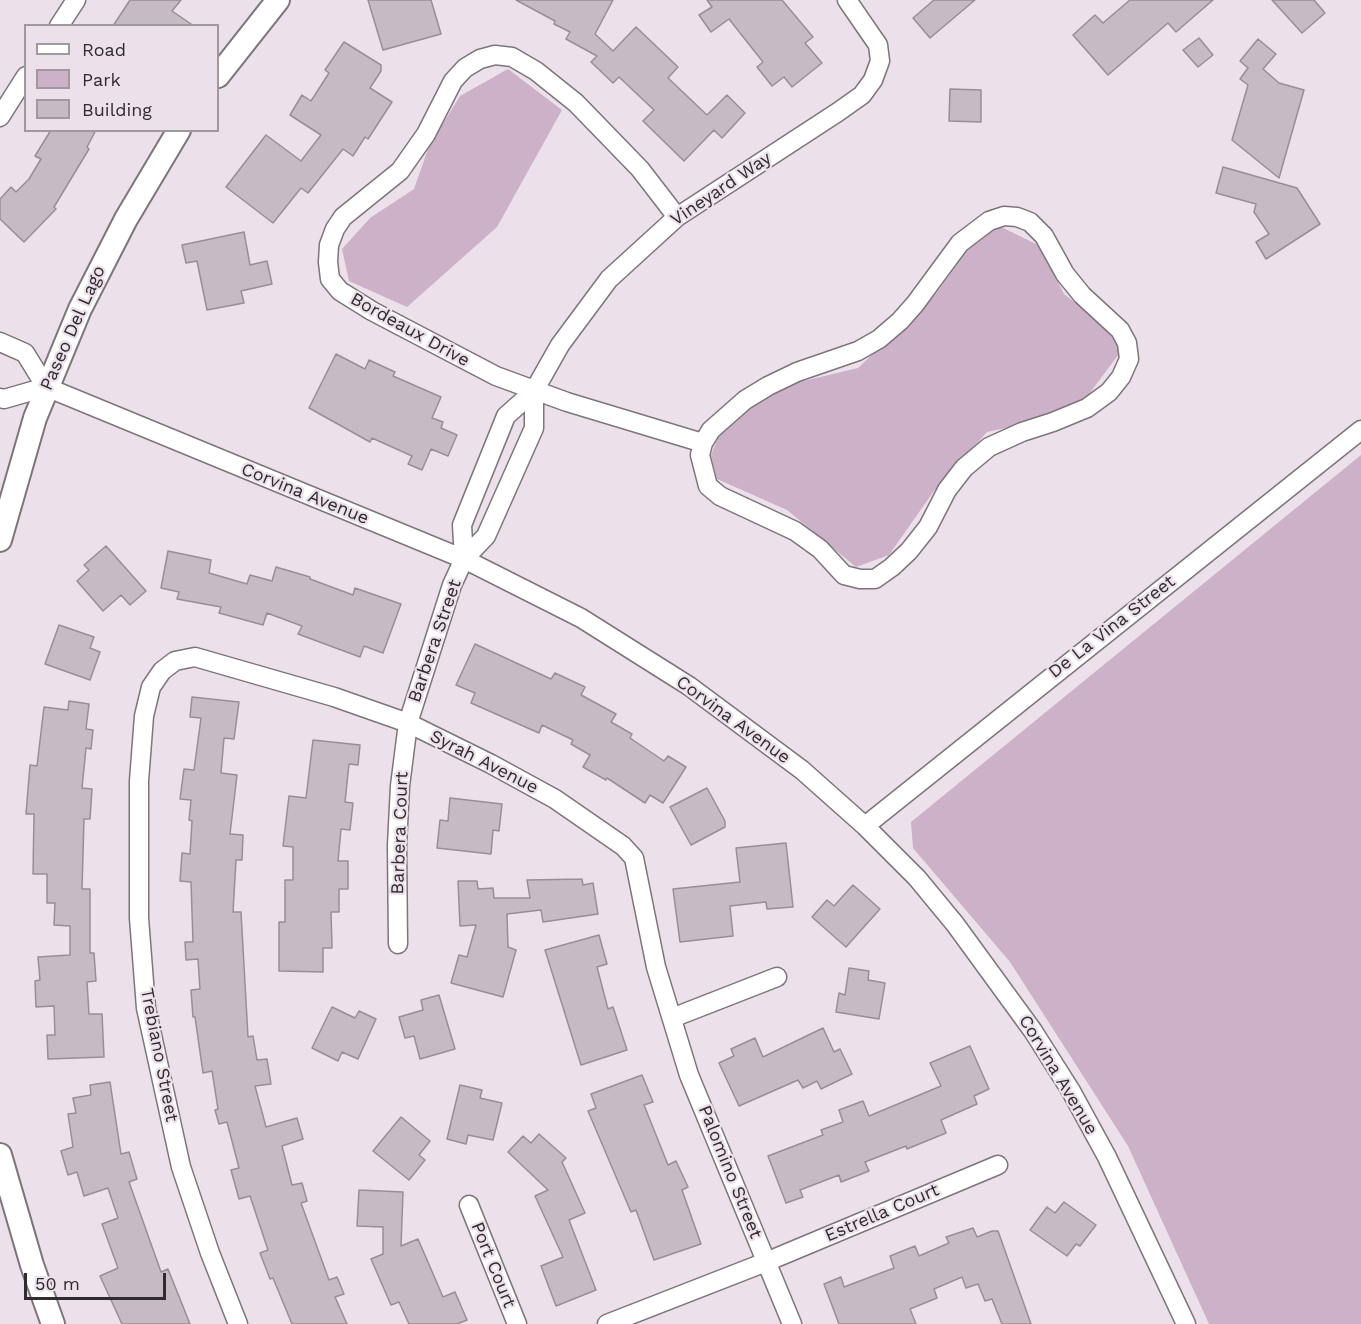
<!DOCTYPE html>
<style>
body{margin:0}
#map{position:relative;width:1361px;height:1324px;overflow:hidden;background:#ece1ea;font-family:"Work Sans",sans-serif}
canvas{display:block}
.legend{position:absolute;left:24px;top:24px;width:195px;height:108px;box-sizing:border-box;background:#ece1ea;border:2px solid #a0989f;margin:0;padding:8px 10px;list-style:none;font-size:18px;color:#2f2b2e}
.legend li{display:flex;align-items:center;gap:12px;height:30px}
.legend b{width:30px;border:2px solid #a0989f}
.scale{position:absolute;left:24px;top:1273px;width:142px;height:27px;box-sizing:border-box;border:3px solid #2f2b2e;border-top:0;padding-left:8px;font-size:18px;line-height:21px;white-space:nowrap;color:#2f2b2e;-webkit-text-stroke:4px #ece1ea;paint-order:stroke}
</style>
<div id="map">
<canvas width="1361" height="1324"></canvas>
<ul class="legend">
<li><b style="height:8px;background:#fff"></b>Road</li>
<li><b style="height:16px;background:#ccb1c8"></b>Park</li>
<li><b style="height:16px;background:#c6bbc4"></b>Building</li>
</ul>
<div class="scale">50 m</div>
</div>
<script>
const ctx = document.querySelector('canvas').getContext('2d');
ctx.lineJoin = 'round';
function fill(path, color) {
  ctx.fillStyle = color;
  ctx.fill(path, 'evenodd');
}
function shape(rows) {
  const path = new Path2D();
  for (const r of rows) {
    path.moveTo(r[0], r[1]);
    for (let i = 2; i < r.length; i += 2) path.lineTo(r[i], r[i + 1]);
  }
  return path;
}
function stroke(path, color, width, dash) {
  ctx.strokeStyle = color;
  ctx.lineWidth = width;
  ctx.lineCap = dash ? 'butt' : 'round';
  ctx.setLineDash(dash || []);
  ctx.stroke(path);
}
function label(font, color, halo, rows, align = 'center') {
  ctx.font = font + ' "Work Sans",sans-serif';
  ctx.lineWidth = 4.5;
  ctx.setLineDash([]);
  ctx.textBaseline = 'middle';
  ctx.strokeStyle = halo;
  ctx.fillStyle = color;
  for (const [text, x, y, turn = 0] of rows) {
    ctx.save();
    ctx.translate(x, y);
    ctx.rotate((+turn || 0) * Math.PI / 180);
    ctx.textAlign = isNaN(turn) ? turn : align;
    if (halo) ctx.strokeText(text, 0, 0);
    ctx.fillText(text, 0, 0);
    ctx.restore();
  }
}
const green = shape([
 [508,69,562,110,497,227,407,307,349,281,342,249,370,218,414,189,429,146,460,96],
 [989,221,1040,246,1064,294,1127,343,1075,413,987,432,934,491,889,555,856,567,787,510,717,479,711,455,726,418,795,383,858,368,936,294],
 [1361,455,1361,1324,1209,1324,1128,1146,1010,962,913,848,911,822]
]);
const building = shape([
 [130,0,181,0,172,11,194,26,113,26,130,0],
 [368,0,431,0,441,34,383,50,368,0],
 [516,0,613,0,595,34,613,51,636,27,678,67,668,78,707,115,727,95,745,113,722,138,714,130,684,161,643,121,654,110,619,77,613,83,591,62,597,56,566,39,570,32,554,24,555,21,516,0],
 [707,0,782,0,813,37,805,43,822,63,792,87,784,77,772,86,757,67,763,62,729,19,711,32,699,15,712,7,707,0],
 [934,0,975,0,930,38,913,18,934,0],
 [1130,0,1213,0,1176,32,1168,23,1108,75,1073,35,1095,15,1103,23,1130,0],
 [1272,0,1314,0,1325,13,1302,33,1272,0],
 [1199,38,1213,55,1198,67,1183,50,1199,38],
 [1258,39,1276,54,1263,69,1279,83,1304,90,1279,178,1232,140,1248,85,1240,79,1248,68,1240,61,1258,39],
 [344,42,381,65,381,71,370,88,392,102,368,139,365,137,353,156,343,149,308,193,301,188,273,223,226,187,266,135,301,161,321,135,290,115,302,95,311,101,329,73,325,70,344,42],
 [950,89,981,90,981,122,949,121,950,89],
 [51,130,96,130,87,147,89,149,54,207,56,209,24,242,0,219,0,199,11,187,16,192,29,179,41,159,35,156,51,130],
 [1223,167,1297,188,1320,224,1266,259,1256,242,1269,234,1254,212,1256,204,1216,193,1223,167],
 [244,232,250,265,267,261,272,284,241,291,244,303,207,310,197,261,186,263,182,245,244,232],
 [336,354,365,369,369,360,395,372,393,376,441,397,432,418,443,422,441,428,457,435,448,456,431,449,422,470,408,464,412,456,372,438,370,442,309,408,336,354],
 [106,546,146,591,130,605,121,595,103,611,77,581,89,570,84,565,106,546],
 [168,551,211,560,209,573,247,584,250,575,272,581,276,567,310,577,310,579,353,595,355,588,401,604,383,653,364,646,360,657,298,634,302,626,267,613,263,625,219,613,221,607,177,599,179,592,161,588,168,551],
 [59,625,94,637,90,648,100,652,90,680,45,664,59,625],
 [475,644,551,679,555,673,585,687,581,695,616,714,611,722,632,734,630,738,664,761,668,756,686,767,663,803,650,795,645,803,607,778,606,780,583,767,590,755,571,744,573,740,542,725,539,733,471,703,475,693,456,685,475,644],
 [192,697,239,702,234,739,224,738,221,773,237,775,230,834,243,835,242,860,236,860,233,912,241,912,248,1037,253,1036,257,1060,267,1059,271,1084,255,1086,266,1127,297,1118,303,1139,282,1146,292,1185,302,1183,307,1201,301,1203,329,1280,337,1277,344,1294,335,1297,347,1324,292,1324,273,1278,270,1279,260,1253,268,1250,250,1196,239,1199,231,1170,239,1168,227,1122,219,1124,215,1110,218,1109,212,1071,203,1073,195,1017,193,1017,191,990,200,989,198,959,186,960,185,942,193,942,191,882,180,881,182,853,190,854,192,821,189,820,191,800,180,799,184,769,194,770,201,718,190,717,192,697],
 [69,701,89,704,86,729,93,730,91,749,86,748,82,788,92,789,90,819,84,819,82,889,90,889,90,953,94,953,96,981,87,982,89,1014,102,1014,104,1057,48,1059,47,1035,55,1035,54,1006,36,1007,35,981,40,980,38,957,70,955,70,926,54,925,55,903,47,903,47,874,33,874,34,814,26,814,30,765,37,766,44,707,68,710,69,701],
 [313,740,360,745,358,765,349,764,345,802,353,803,350,830,341,829,338,861,348,861,348,889,339,889,339,912,331,912,332,948,323,948,323,972,279,971,279,922,285,922,285,880,293,880,293,847,283,846,289,796,306,798,313,740],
 [707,788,725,821,725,827,691,845,670,807,707,788],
 [450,798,502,804,499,831,493,830,491,854,437,848,440,820,448,821,450,798],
 [786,843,793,907,767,909,766,902,730,906,733,936,680,942,673,889,740,882,736,848,786,843],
 [582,879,583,885,593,883,598,914,543,922,541,910,507,914,508,947,516,950,503,997,451,983,459,955,467,957,476,925,460,926,458,881,477,881,478,889,493,888,494,898,530,898,527,880,582,879],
 [853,885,880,909,846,947,812,917,827,900,834,906,853,885],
 [599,935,607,964,597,967,608,1009,613,1007,627,1050,581,1065,545,950,599,935],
 [849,968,869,971,868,980,885,983,879,1019,836,1012,839,993,845,995,849,968],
 [439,995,455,1049,420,1059,414,1036,405,1038,399,1017,423,1010,421,1000,439,995],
 [332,1007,355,1018,359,1011,376,1019,358,1059,342,1052,338,1061,312,1048,332,1007],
 [823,1028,834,1052,840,1049,852,1074,821,1089,817,1081,803,1088,798,1080,739,1106,719,1063,734,1056,731,1049,755,1038,763,1057,823,1028],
 [970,1046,989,1089,974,1096,977,1104,941,1120,946,1133,907,1149,906,1146,865,1162,869,1171,841,1182,839,1175,800,1190,803,1197,786,1203,768,1156,823,1135,821,1130,843,1122,839,1110,863,1101,869,1116,941,1086,930,1063,970,1046],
 [642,1075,653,1102,644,1105,668,1165,676,1161,688,1187,682,1190,701,1244,654,1260,636,1210,631,1212,588,1111,596,1108,591,1094,642,1075],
 [110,1082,121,1154,129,1152,137,1179,129,1182,161,1272,168,1269,190,1324,122,1324,100,1276,118,1268,102,1224,118,1218,108,1188,84,1196,77,1172,68,1175,61,1151,73,1147,68,1114,76,1113,73,1098,91,1095,90,1085,110,1082],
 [460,1085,482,1090,480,1098,502,1103,493,1140,468,1135,466,1144,447,1139,460,1085],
 [401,1117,430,1141,419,1155,425,1160,409,1180,373,1151,401,1117],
 [539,1134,566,1158,562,1162,585,1213,569,1220,596,1290,556,1306,541,1266,563,1257,535,1196,548,1190,508,1152,523,1136,531,1143,539,1134],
 [359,1190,403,1192,401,1246,418,1239,443,1297,455,1292,467,1320,457,1324,409,1324,399,1302,391,1305,371,1259,383,1254,383,1227,357,1226,359,1190],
 [1064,1202,1096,1225,1080,1246,1076,1244,1067,1256,1030,1230,1047,1207,1055,1213,1064,1202],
 [973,1228,977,1237,992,1231,998,1231,1031,1324,1002,1324,992,1299,985,1301,978,1284,966,1288,962,1277,934,1289,937,1298,910,1309,916,1324,839,1324,824,1284,841,1277,844,1287,894,1268,890,1256,915,1246,919,1256,949,1243,946,1237,973,1228]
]);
const minor = shape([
 [59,26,76,0],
 [0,117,26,76],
 [1004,216,1017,217,1030,222,1044,236,1065,274,1082,295,1120,330,1127,343,1129,359,1121,377,1109,392,1087,408,1053,422,1022,432,989,447,964,468,947,490,928,527,909,551,892,567,875,579,860,579,844,575,820,549,795,531,720,496,708,486,700,455,703,443,711,430,745,400,768,386,797,372,858,351,879,339,900,321,915,304,960,243,989,221,1004,216],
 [677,217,640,169,576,103,536,71,512,57,495,55,480,59,465,68,453,81,426,134,400,171,343,217,335,229,329,245,328,262,330,279,340,291,372,311,496,376,567,402,703,443],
 [0,342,25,353,46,387,464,559,581,618,689,686,802,770,865,826,917,878,955,924,1033,1031,1071,1091,1107,1157,1186,1324],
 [0,398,4,399,46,387],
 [464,559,462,525,506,416,534,391,560,345,609,279,677,217,838,112,862,95,873,80,880,61,878,45,847,0],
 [865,826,1361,430],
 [398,944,397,845,400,786,408,723,452,585,464,559,486,536,534,428,534,391],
 [672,1018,777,977],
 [469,1205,517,1324],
 [238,1324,210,1253,181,1167,146,1008,139,918,139,781,144,716,151,687,162,671,175,661,195,657,334,697,408,723,491,764,555,799,623,846,634,858,656,967,689,1075,792,1324],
 [607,1324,766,1262,998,1165]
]);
const tertiary = shape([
 [218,76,278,0],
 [0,540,35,418,80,309,126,219,179,130],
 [0,1155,32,1265,53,1324]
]);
const streetNames = [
 ["Vineyard Way",721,189,-34],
 ["Paseo Del Lago",73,328,-66],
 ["Bordeaux Drive",410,330,29],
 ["Corvina Avenue",305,494,22],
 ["De La Vina Street",1112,627,-38],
 ["Barbera Street",435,641,-71],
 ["Corvina Avenue",733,720,36],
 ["Syrah Avenue",484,762,27],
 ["Barbera Court",400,833,-88],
 ["Trebiano Street",159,1055,79],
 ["Corvina Avenue",1058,1075,59],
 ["Palomino Street",730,1172,68],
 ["Estrella Court",882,1213,-23],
 ["Port Court",493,1265,68]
];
fill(green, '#ccb1c8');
fill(building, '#c6bbc4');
stroke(building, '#988e96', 1.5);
stroke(minor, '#7d747c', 21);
stroke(tertiary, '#7d747c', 26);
stroke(minor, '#fff', 18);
stroke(tertiary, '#fff', 22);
label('18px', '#2f2b2e', '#ece1ea', streetNames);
</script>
